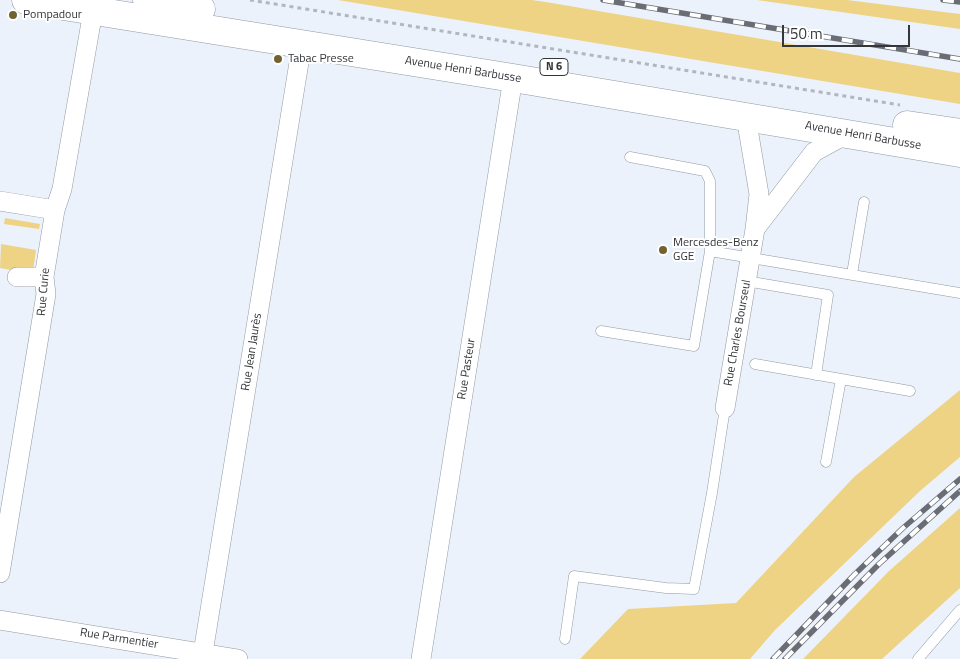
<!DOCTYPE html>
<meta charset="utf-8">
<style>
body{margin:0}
#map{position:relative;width:960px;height:659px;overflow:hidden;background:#ebf2fc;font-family:"Titillium Web",sans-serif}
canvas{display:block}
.scale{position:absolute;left:782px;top:25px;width:128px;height:22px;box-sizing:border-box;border:2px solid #34363a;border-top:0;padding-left:6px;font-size:15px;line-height:18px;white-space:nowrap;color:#34363a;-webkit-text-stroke:4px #fff;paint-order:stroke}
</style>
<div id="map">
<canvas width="960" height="659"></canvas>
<div class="scale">50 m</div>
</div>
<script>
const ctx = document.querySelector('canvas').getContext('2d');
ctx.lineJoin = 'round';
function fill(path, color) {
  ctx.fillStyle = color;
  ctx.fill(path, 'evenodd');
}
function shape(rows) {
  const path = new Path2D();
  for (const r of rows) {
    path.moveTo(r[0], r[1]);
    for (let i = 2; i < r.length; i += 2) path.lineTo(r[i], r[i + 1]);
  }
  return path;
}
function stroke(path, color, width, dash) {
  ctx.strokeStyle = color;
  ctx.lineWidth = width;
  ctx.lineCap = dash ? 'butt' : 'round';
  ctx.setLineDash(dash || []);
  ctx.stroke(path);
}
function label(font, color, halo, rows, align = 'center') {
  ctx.font = font + ' "Titillium Web",sans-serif';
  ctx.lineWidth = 4;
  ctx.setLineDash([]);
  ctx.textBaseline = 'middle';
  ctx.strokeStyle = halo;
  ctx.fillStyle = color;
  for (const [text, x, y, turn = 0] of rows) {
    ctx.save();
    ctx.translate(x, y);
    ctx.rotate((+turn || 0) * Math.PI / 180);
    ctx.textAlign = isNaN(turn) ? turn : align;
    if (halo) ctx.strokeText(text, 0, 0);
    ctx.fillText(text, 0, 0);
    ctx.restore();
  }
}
const green = shape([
 [338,0,532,0,546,2,960,73,960,104],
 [757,0,847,0,960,14,960,29],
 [5,218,40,224,39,229,4,224],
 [1,244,36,250,33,271,28,273,0,268],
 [960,390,960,457,920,491,775,630,750,659,580,659,628,609,736,603,854,477],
 [960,508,960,588,882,659,803,659,889,571]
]);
const path = shape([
 [250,0,900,105]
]);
const lane = shape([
 [710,251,960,293],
 [852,274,864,202],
 [746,281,828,295,816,375],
 [601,331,694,346,710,251,710,181,705,171,630,157],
 [755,364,910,391],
 [826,462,841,379],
 [565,639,574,576,666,588,694,589,712,493,725,408],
 [918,659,960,610]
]);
const street = shape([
 [0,201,55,210],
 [755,229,814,152,847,134],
 [17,277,44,277],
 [725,408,755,229,759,194,746,117],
 [0,573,46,294,44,277,55,210,62,189,93,11],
 [0,620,238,659],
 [202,659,302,44],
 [421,659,513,78]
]);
const primary = shape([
 [26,0,513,78,960,153],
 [147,0,201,9],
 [907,125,960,133]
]);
const rail = shape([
 [603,0,960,59],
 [943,0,960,2],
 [773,659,855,574,903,528,960,479],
 [785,659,879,564,960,491]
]);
const markers = [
 [13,15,5,"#726230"],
 [278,59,5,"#726230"],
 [663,250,5,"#726230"]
];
const shields = [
 [554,67,28]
];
const shieldNames = [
 ["N 6",554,67]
];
const poiNames = [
 ["Pompadour",23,15],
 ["Tabac Presse",288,59],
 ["Mercesdes-Benz",673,243],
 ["GGE",673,257]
];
const streetNames = [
 ["Avenue Henri Barbusse",463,70,9],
 ["Avenue Henri Barbusse",863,136,10],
 ["Rue Curie",44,292,-85],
 ["Rue Charles Bourseul",738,333,-80],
 ["Rue Jean Jaurès",252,352,-81],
 ["Rue Pasteur",467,369,-81],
 ["Rue Parmentier",119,639,9]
];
fill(green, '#eed385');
stroke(lane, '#9299a2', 11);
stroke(street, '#9299a2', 20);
stroke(primary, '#9299a2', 29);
stroke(path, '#b1b7bf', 3, [4, 4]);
stroke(lane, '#fff', 10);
stroke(street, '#fff', 19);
stroke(primary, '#fff', 28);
stroke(rail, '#6a6d73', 5.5);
stroke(rail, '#fff', 4, [11]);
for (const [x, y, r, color] of markers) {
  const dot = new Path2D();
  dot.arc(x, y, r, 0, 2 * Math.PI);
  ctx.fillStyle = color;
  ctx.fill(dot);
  stroke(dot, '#fff', 2);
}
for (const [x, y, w] of shields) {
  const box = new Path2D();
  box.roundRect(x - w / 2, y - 8.5, w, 17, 4);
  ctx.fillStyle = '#fff';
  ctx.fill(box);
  stroke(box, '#34363a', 1);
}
label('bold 11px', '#34363a', null, shieldNames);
label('12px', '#34363a', '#fff', poiNames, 'left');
label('12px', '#34363a', '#fff', streetNames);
</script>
